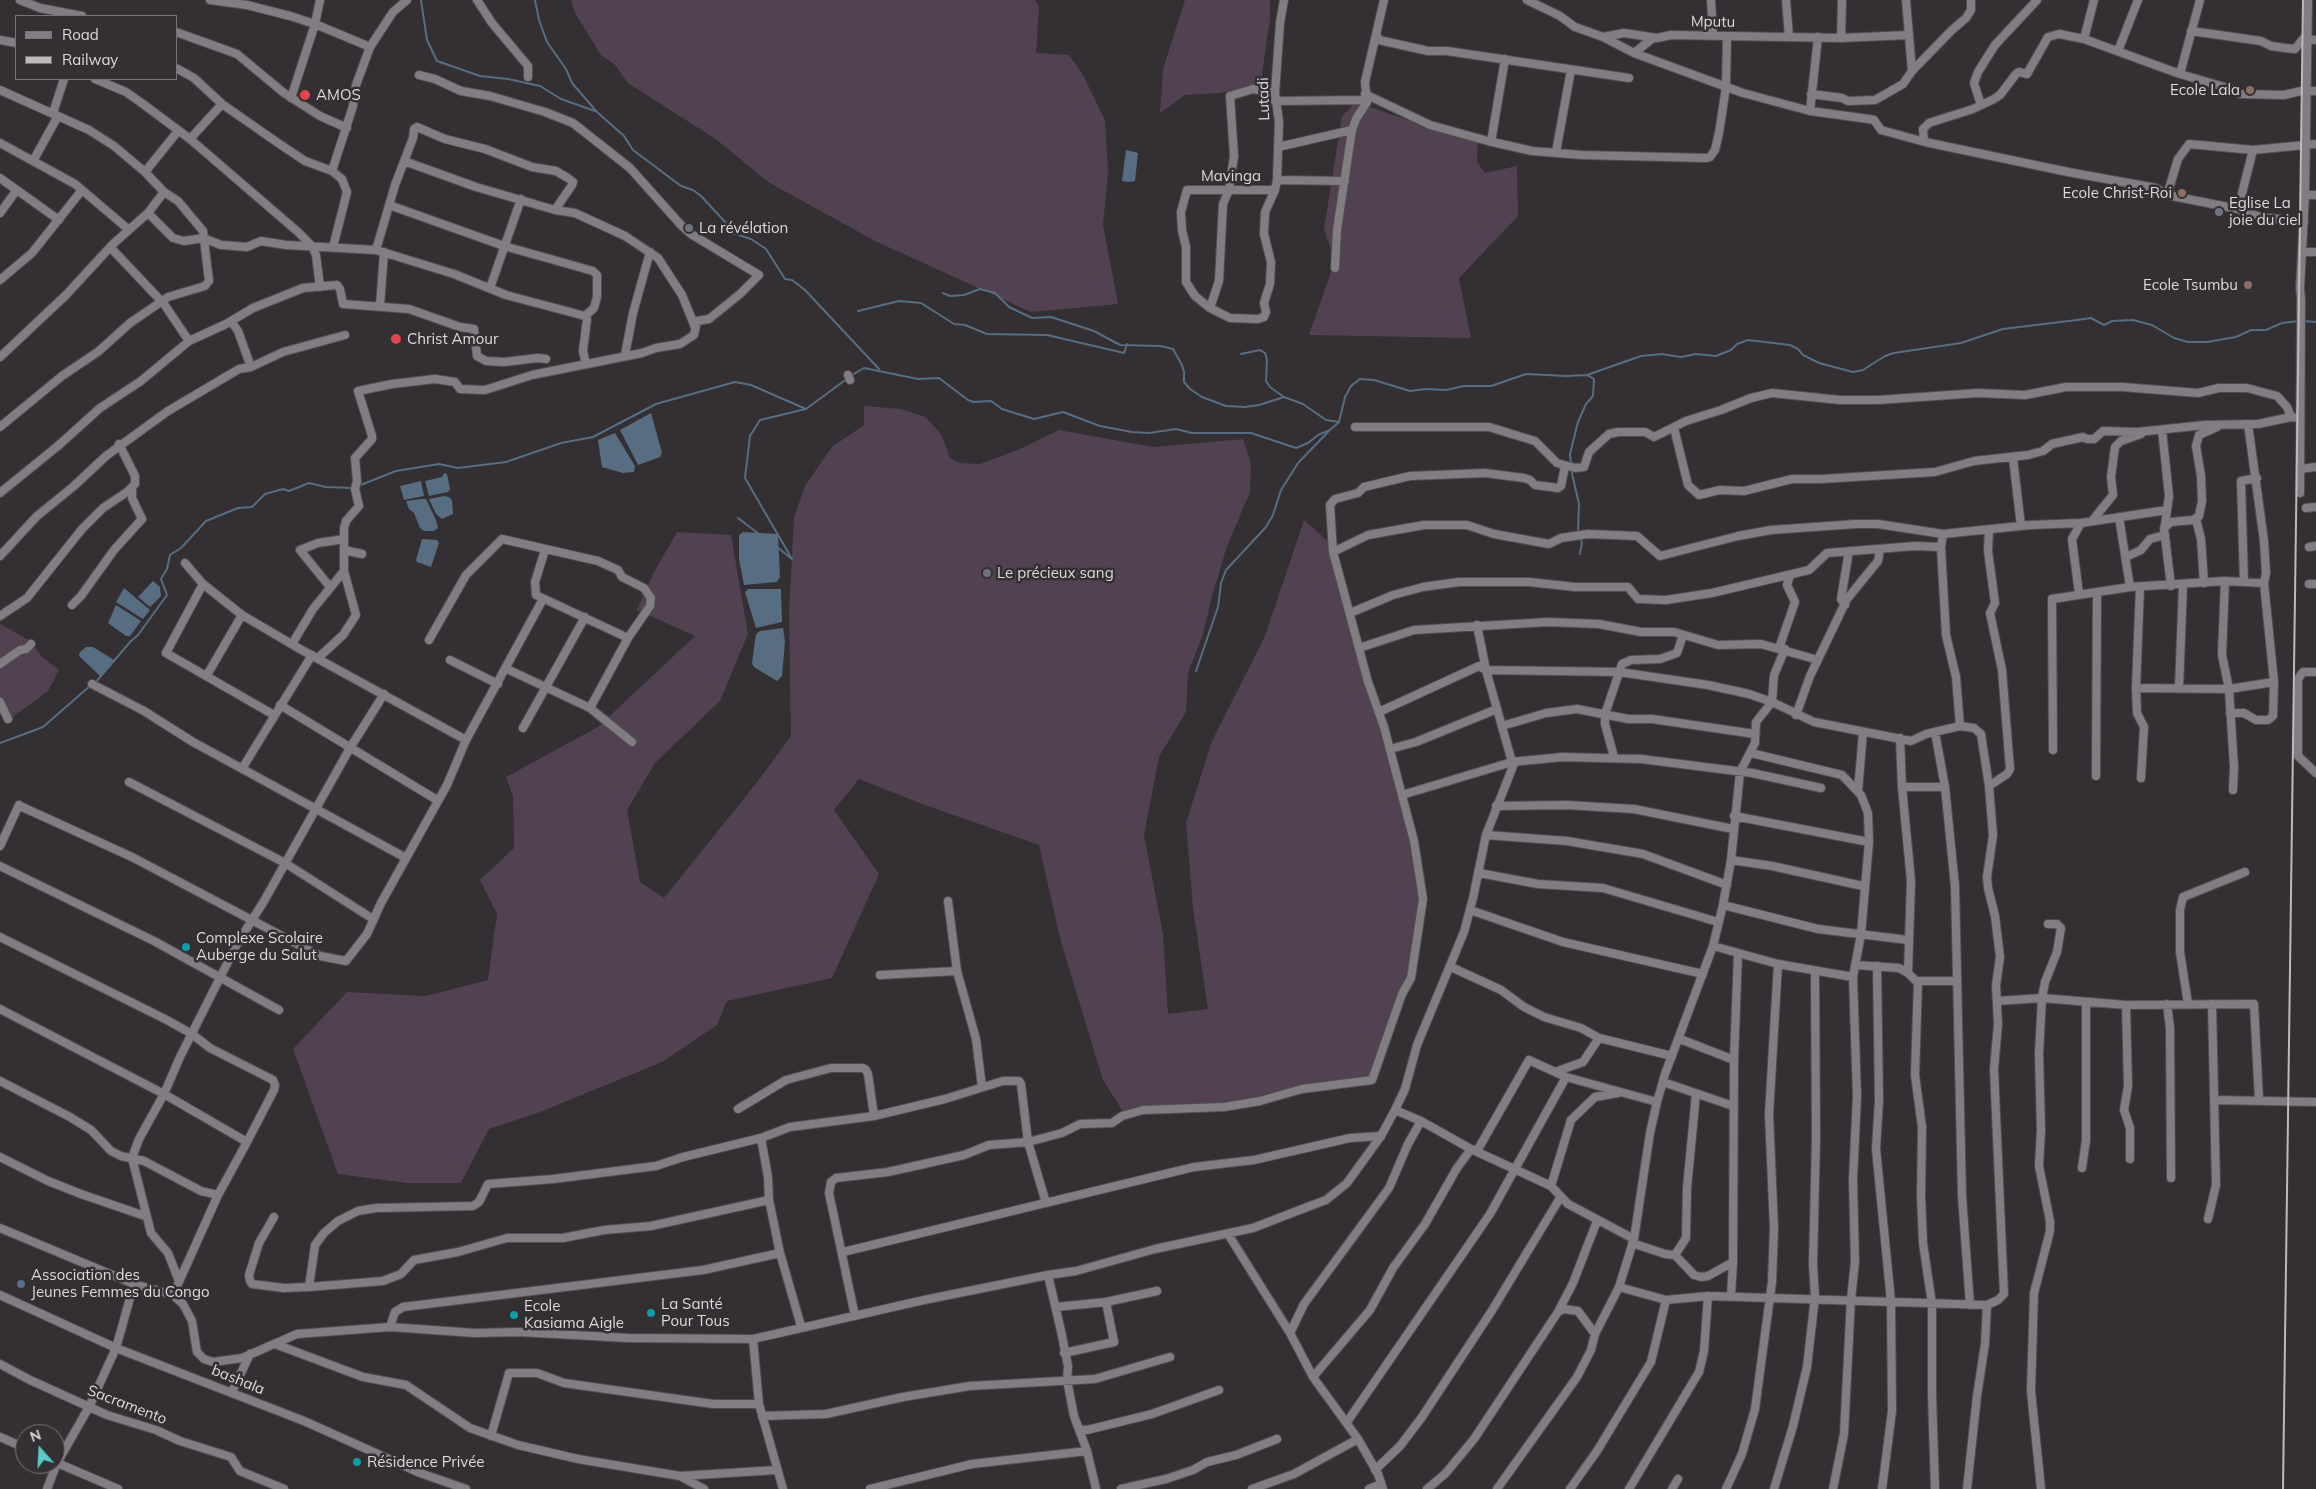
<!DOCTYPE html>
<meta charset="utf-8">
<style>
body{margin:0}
#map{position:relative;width:2316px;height:1489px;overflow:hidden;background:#332f33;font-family:Mulish,sans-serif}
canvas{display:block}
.legend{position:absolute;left:15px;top:15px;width:162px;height:65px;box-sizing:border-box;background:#332f33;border:1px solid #777377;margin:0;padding:6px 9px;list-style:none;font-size:15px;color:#dcdadc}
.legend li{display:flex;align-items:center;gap:10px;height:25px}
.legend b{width:25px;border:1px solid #777377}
.north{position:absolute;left:15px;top:1424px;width:50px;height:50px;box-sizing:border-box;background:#332f33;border:1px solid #777377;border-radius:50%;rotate:341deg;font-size:14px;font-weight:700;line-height:20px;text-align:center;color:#dcdadc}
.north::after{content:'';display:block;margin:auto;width:18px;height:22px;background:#55cdc6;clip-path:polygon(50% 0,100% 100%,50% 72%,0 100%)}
</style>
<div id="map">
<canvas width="2316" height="1489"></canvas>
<ul class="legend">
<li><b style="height:6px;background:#827d82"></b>Road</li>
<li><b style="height:6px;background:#bdbabd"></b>Railway</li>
</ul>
<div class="north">N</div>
</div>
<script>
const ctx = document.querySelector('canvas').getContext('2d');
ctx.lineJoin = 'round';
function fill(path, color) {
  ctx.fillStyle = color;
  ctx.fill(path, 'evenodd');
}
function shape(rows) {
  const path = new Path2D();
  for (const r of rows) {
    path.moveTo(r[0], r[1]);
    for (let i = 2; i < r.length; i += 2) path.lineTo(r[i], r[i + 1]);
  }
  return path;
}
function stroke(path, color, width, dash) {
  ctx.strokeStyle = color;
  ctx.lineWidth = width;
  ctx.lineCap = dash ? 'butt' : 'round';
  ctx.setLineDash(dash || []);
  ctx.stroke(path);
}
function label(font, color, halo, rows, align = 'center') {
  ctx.font = font + ' Mulish,sans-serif';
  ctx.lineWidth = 5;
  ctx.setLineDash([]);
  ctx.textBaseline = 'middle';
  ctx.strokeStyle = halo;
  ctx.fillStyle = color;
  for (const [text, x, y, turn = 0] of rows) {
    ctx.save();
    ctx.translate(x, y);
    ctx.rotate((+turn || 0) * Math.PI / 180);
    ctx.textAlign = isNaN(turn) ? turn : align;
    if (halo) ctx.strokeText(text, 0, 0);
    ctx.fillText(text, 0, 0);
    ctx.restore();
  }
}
const green = shape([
 [571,0,1035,0,1039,7,1036,53,1069,55,1082,73,1105,120,1108,173,1103,225,1118,304,1031,312,875,241,768,182,717,140,628,83,615,65,601,55,575,13],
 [1185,0,1270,0,1270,18,1262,75,1260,85,1220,93,1185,95,1160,113,1163,69],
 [1355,103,1370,107,1430,128,1478,138,1477,162,1485,173,1517,166,1518,216,1459,278,1471,338,1309,335,1335,261,1324,229,1342,116],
 [864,406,901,409,925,417,941,434,950,458,959,463,980,464,1018,450,1059,430,1153,447,1243,439,1251,464,1250,492,1226,549,1211,600,1203,634,1188,673,1186,712,1159,757,1144,835,1163,934,1168,1014,1208,1009,1193,908,1186,823,1212,741,1265,636,1304,520,1333,546,1405,816,1420,891,1418,940,1405,990,1371,1079,1295,1092,1214,1110,1138,1113,1127,1118,1103,1080,1061,942,1039,845,925,805,859,779,834,810,879,874,832,978,727,1001,717,1025,662,1062,540,1112,489,1129,461,1183,407,1183,338,1174,293,1049,347,992,426,996,488,980,497,914,480,880,514,848,513,796,506,777,598,727,695,636,637,610,654,572,677,532,731,535,748,634,720,701,655,763,627,810,640,882,664,898,758,781,791,736,789,612,794,517,806,484,832,447,864,425],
 [0,624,32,642,42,657,59,670,48,691,10,719,0,701]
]);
const water = shape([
 [1126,150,1138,153,1135,181,1128,182,1122,181],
 [651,413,662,453,660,457,638,465,620,430],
 [615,433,635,466,634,472,623,473,602,467,598,440],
 [444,473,447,474,450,489,448,492,429,496,425,481,442,477],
 [421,481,424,496,404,500,400,486],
 [444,496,449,497,452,500,453,514,442,519,436,514,429,499],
 [422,499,426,499,436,520,438,528,434,531,424,531,420,528,414,513,409,509,406,501],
 [743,532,778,534,780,577,777,582,744,585,739,559,739,535],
 [422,539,437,540,439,543,431,567,417,562,416,560],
 [153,581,160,587,161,596,150,607,138,597],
 [124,588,150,610,143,619,116,602],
 [748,589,781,589,782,622,756,628,745,592],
 [116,605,141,621,130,636,126,636,108,623],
 [783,628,785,642,782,676,777,681,754,667,752,663,756,634,760,631],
 [86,647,93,647,114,660,100,676,79,656,80,652]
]);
const stream = shape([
 [421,0,427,40,437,61,480,76,508,79,540,86,561,99,595,111],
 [535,0,539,20,547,42,566,69,572,83,597,112,624,136,633,150,681,186,693,190,701,196,726,223,732,233,751,239,766,249,785,279,792,280,805,290,879,369],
 [943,293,950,296,964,295,980,289,995,293,1009,307,1032,318,1051,317,1094,331,1120,345,1161,346,1173,349,1182,365,1184,372,1184,382,1190,389,1202,397,1226,406,1245,407,1259,405,1284,397,1303,404,1326,420,1339,422],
 [858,311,899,301,921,303,954,324,965,325,987,334,1047,335,1124,353,1127,344],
 [2303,321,2316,322],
 [1241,354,1260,350,1265,353,1267,360,1266,381,1270,387,1284,397],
 [852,375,864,368,918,379,939,378,968,400,973,402,991,401,1002,409,1034,419,1063,412,1100,426,1132,432,1149,433,1176,429,1192,433,1251,433,1296,448,1308,443,1318,435,1330,430,1339,422,1345,397,1351,386,1360,379,1374,380,1410,391,1426,389,1446,390,1464,386,1491,386,1526,374,1566,376,1587,375,1641,356,1662,354,1681,357,1696,354,1716,356,1731,350,1737,344,1748,340,1790,345,1798,349,1803,355,1819,363,1853,372,1863,370,1885,356,1894,353,1961,343,2003,329,2077,320,2091,318,2104,325,2112,321,2133,320,2152,325,2174,338,2188,342,2207,342,2236,337,2251,330,2266,330,2282,323,2299,321],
 [1571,464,1570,454,1578,422,1586,404,1593,396,1594,379,1587,375],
 [1571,469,1579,504,1578,533],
 [358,486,396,471,439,464,458,468,506,462,561,443,593,437,656,404,735,382,751,385,806,409],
 [738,518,759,534],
 [1580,537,1582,543,1580,554],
 [777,547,792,559,745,478,750,436,760,420,806,409,848,378],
 [1196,671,1218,607,1221,583,1226,570,1266,527,1273,515,1281,490,1298,463,1328,432],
 [95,683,131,641,138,635,167,595,161,579,167,569,170,555,181,548,206,521,238,508,252,507,265,494,283,489,289,491,309,483,326,487,353,488],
 [0,743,43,727,91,685]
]);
const minor = shape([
 [20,0,40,8,82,16],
 [210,0,247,5,290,16,315,24,370,47],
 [477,0,492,23,528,66,528,77],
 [1527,0,1560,16,1575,27,1603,37,1624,33,1657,38,1671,35,1841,38,1908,35],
 [1711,0,1713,35],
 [1786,0,1789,37],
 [1906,0,1912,71],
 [2191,31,2261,41,2271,46,2285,48,2295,49,2303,39,2316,40],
 [176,32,237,54,284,93,320,116,347,128],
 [1377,36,1379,40,1428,51,1447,51,1629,78],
 [1603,37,1634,53,1743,93,1810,111,1818,37],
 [1841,38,1842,0],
 [2084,39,2094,0],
 [0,40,16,43],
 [2118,51,2138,0],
 [1634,53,1653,38],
 [176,68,194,78,222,104,278,143,305,161,332,171,342,179,347,192,333,247],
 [2180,74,2200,0],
 [95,79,126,92,143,104,190,139,298,232,312,246,316,255,320,287],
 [0,90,89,130,114,146,145,172,164,192,178,201,203,231,209,281,205,286,168,297,155,306,130,323,99,351,62,376,0,427],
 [1365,94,1430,125,1488,141,1532,151,1582,155,1706,158,1710,157,1715,150,1719,133,1726,87,1727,36],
 [1811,94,1842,98,1848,101,1875,100,1903,84,1912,71,1952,30,1966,18,1971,10,1971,0],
 [291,98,315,24,320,0],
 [1275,101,1367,100],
 [1981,105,1974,83,1978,72,1995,45,2037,0],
 [1810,111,1869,119,1874,120,1881,130,1925,142,2068,172,2156,188,2167,195,2238,209,2260,217,2304,222],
 [53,113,64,79],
 [190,139,222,104],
 [1924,141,1923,129,1929,123,1973,109,1994,99,2000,95,2016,74,2019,72,2027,74,2048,37,2059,34,2084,39,2180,74,2231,89,2240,94,2284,95,2301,91,2316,91],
 [1491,142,1505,59],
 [0,143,75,184,128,229],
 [1278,147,1352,130],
 [1556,152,1571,70],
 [33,161,58,116],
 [404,161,476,187,555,210,575,213,625,236,658,258,682,295,695,327],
 [332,171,353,106,356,85,370,47,393,12,407,0],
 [145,172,178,131],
 [0,178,59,220],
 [1277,180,1345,181],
 [1275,190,1187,190,1181,212,1182,230,1186,247,1186,282,1195,296,1210,308,1230,318,1258,319,1264,317,1266,312,1264,303,1270,284,1271,262,1264,234,1265,212,1275,190,1277,180,1279,122,1275,93,1280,23,1284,0],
 [2167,195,2178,159,2189,144,2253,150,2316,144],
 [2305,195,2316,195],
 [389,205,504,246,593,271,597,275,597,297,594,308,585,316,587,319,583,351,586,364],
 [2238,209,2253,150],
 [0,213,16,191],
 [148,213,173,238,184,241,203,238,221,245,247,247,261,241,286,245,376,250,454,274,506,295,585,316],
 [110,247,164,304,189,341],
 [376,250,395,185,413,138,414,129,417,127,445,139,485,149,532,167,556,171,568,178,573,182,572,185,555,210],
 [2303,252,2316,252],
 [1335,268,1337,230,1352,130,1356,119,1367,102,1365,82,1384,0],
 [0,280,32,253,82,190],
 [490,288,521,199],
 [380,306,384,252],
 [1210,308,1219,281,1223,204,1229,190,1234,156,1230,96,1253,89,1275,93],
 [231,321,238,331,251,367],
 [625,355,633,313,650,252],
 [0,357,66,295,113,244,148,213,164,192],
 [848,375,850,380],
 [1355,427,1489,427,1535,441,1557,463,1575,468,1584,467,1589,452,1609,434,1618,432,1645,432,1654,437,1686,421,1721,410,1751,398,1772,393,1840,400,1878,400,1978,393,2025,395,2066,387,2122,387,2198,393,2219,388,2247,388,2277,396,2287,407,2291,417,2300,418],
 [1674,428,1688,485,1699,495,1720,490,1744,491,1792,479,1821,479,1935,472,1974,461,2028,455,2043,451,2052,444,2083,437,2087,439,2094,439,2103,431,2137,432,2205,425,2258,424,2291,417],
 [2162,430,2169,496,2165,525],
 [2013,458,2021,526],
 [2300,469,2316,467],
 [0,493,59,445,100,408,141,381,189,341,226,324,253,308,303,288,337,285,340,289,343,304,409,309,460,327,474,329,477,356,486,361,504,362,538,358,546,359],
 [2300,493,2301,299,2300,288,2305,195,2308,0],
 [2306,508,2316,507],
 [2119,517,2130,587],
 [2196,519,2201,539,2204,583],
 [2092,521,2113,495,2111,477,2115,447,2121,441,2141,434],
 [1989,530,1988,551,1995,603,1990,613,2002,670,2010,769,2007,774,1989,786],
 [1943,534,1941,547,1946,635,1956,677,1960,726],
 [2309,547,2316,546],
 [344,550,362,554],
 [545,550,535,582,536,595,628,638],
 [1333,552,1368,535,1424,525,1467,525,1494,534,1549,544,1561,538,1588,534,1637,536,1660,556,1738,536,1771,530,1856,524,1878,524,1943,534,2030,525,2081,523,2167,510],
 [0,556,37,516,74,486,106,456,168,411,239,369,251,367,283,352,345,335],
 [2126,557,2141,550,2150,539,2165,535],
 [185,563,203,584,242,615,300,649,466,740],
 [2225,581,2222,655,2229,689,2234,767,2233,790],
 [2244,582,2241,481,2257,478],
 [203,584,166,653,274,715],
 [2309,584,2316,584],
 [2171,586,2164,528,2171,522,2193,520,2199,516,2202,501,2201,476,2196,446,2199,435,2217,427],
 [330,587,300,550,318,543,344,539],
 [2140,587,2136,688,2137,713,2144,727,2141,778],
 [2079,594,2072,539,2081,523],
 [72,605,81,596,114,550,142,519,132,498,132,488],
 [1845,605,1841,599,1849,551],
 [1350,613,1393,595,1423,587,1459,582,1529,582,1575,587,1628,587,1638,599,1666,600,1712,593,1809,570,1827,553,1915,546,1941,547],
 [0,616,27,598,82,529,103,508,127,492,135,484,135,476,119,444],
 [1477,625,1486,670,1512,762,1562,757,1641,759,1752,773,1821,788],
 [429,640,466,575,502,539,598,561,618,570,622,577,644,588,651,598,650,606,628,638,590,708],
 [292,644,313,609,344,571],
 [1359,648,1414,630,1548,622,1599,624,1641,632,1674,632,1718,645,1761,644,1818,660],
 [1779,648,1795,602,1787,585,1790,575],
 [318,658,343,635,356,615,344,571,344,528,346,521,359,506,355,489,357,481,355,458,372,439,372,436,358,391,392,384,435,379,455,382,460,389,485,390,532,375,642,353,656,348,680,344,694,335,697,321,709,319,740,294,759,275,691,234,681,225,630,168,573,123,545,112,490,96,461,91,435,79,419,75],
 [450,660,498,684],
 [0,664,20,650,26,649,31,644],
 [507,669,590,708,632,742],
 [2316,672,2303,672,2298,679,2298,756,2316,773],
 [207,675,242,615],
 [92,684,144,711,193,742,406,858],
 [2136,688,2229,689,2274,682],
 [2179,688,2183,585],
 [0,702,8,719],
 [280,705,437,800],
 [1379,712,1479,666,1486,670,1619,672,1708,685,1749,694,1772,702,1814,722,1911,741,1926,734,1960,726,1974,728,1981,734,1989,786,1993,835,1987,877,1988,888,1995,916,2000,957,1996,985,1998,1024,1994,1069,2004,1294,1998,1300,1987,1305,1985,1344,1977,1396,1967,1489],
 [2230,713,2244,713,2256,720,2268,720,2273,716,2274,682,2264,583,2266,573,2264,541,2248,424],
 [1796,715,1810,676,1847,599,1878,561,1880,549],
 [1502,726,1546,713,1577,709,1628,719,1652,719,1755,734],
 [523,728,585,617],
 [1935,732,1945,787,1955,886,1962,1196,1970,1305],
 [1900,738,1902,787],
 [1390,749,1416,742,1497,709],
 [2053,750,2052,599,2130,587,2225,581,2264,583],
 [1751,753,1842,775,1861,795,1868,813,1869,842,1861,934,1853,977,1857,1096,1853,1180,1855,1262,1851,1299,1844,1434,1833,1489],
 [1614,757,1605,724,1605,714,1622,664,1631,660,1660,659,1677,653,1683,635],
 [243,767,312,655],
 [2096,776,2097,593],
 [129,782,285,863,373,919],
 [1858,791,1863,732],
 [1402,795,1512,762],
 [1496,806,1566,805,1634,809,1733,829],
 [1734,816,1869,842],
 [1486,835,1567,841,1643,854,1727,885],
 [0,846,19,805,20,806,132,857,320,956,346,961,367,934,381,903,447,785,466,740,543,599],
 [1731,860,1772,866,1863,886],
 [0,866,154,941,279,1010],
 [1479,873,1538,884,1603,888,1718,922],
 [948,901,957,971,976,1039,982,1087],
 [1723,905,1818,929,1908,940],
 [1470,910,1563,942,1703,974],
 [0,937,165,1019,192,1034,210,1048,273,1080,275,1085,274,1090,247,1142],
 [1713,946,1778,964,1853,977],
 [1856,965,1899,968,1908,973,1916,981,1956,981],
 [1877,966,1879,1100,1876,1149,1891,1301,1892,1411,1882,1489],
 [1451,967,1501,990,1524,1007,1544,1017,1581,1028,1599,1038,1672,1056],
 [1908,973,1911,881,1902,787,1945,787],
 [880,975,957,971],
 [1918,982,1915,1075,1922,1127,1921,1196,1923,1243,1932,1304,1932,1395,1935,1489],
 [1997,1001,2042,998,2126,1005,2254,1004,2259,1100],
 [2167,1004,2170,1028,2171,1178],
 [2188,1004,2180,952,2180,910,2183,897,2245,872],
 [2126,1005,2128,1086,2124,1110,2130,1128,2130,1159],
 [0,1009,164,1094,247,1142,218,1195,173,1295,134,1284,0,1228],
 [1680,1039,1734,1060],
 [1555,1072,1583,1062,1599,1038],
 [0,1081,70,1117,91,1130,111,1151,121,1156,144,1161,201,1191,218,1195],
 [1663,1082,1733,1106],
 [2215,1100,2316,1102],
 [738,1109,786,1080,831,1068,863,1068,866,1070,868,1074,874,1116],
 [1395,1110,1421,1121],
 [761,1138,768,1177,769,1200,780,1253,801,1326],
 [1477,1151,1529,1060,1566,1077,1657,1102],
 [0,1157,48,1181,81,1194,145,1216],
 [2082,1168,2086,1140,2086,1002],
 [1551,1186,1571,1120,1595,1097,1618,1093],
 [274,1217,259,1243,249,1275,250,1281,252,1284,284,1288,309,1287,383,1281,401,1274,414,1260,458,1252,507,1238,563,1238,604,1230,651,1226,769,1200],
 [2208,1219,2216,1185,2212,1004],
 [1228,1234,1290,1333,1313,1377,1358,1439,1378,1474,1383,1489],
 [1632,1243,1665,1254,1675,1255,1694,1275,1701,1277,1708,1276,1733,1262],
 [843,1252,1194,1167,1254,1160,1350,1138,1381,1136],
 [1675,1255,1686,1238,1687,1188,1696,1094],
 [1048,1275,1061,1331,1068,1366,1067,1380,1074,1416,1087,1451,1096,1489],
 [179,1281,168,1253,151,1233,132,1158,139,1139,164,1094,180,1057,237,944,264,901,350,748,384,694],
 [309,1287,315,1245,324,1233,338,1221,358,1211,376,1208,473,1206,479,1202,488,1184,553,1179,656,1166,683,1157,761,1138,790,1127,874,1116,945,1099,1003,1081,1019,1081,1021,1084,1028,1142,1046,1203],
 [1619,1287,1666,1300,1708,1296,1987,1305],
 [0,1295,116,1348,304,1421,420,1473,466,1489],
 [173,1295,183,1304,192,1321,197,1352,204,1359,213,1362,242,1358,297,1334,390,1327,475,1333,519,1332,628,1338,753,1339,924,1300,1048,1275,1076,1271,1155,1249,1253,1228,1310,1206,1326,1200,1347,1183,1381,1136,1395,1110,1405,1089,1417,1045,1464,932,1473,898,1486,835,1515,761],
 [1731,1296,1733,1262,1734,1060,1738,953],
 [1106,1302,1157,1291],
 [1056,1307,1106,1302,1114,1342,1064,1353],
 [1558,1312,1564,1309,1578,1311,1595,1334],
 [855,1316,829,1193,831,1182,836,1178,888,1172,964,1155,989,1145,1028,1142,1062,1133,1080,1124,1112,1123,1122,1116,1143,1110,1224,1107,1260,1101,1302,1089,1372,1080,1402,994,1411,978,1423,899,1414,841,1384,727,1368,682,1333,552,1330,505,1335,499,1358,493,1364,487,1410,476,1485,473,1524,478,1530,480,1535,485,1558,488,1561,486,1565,466],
 [390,1327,395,1312,403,1307,703,1270,780,1253],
 [1290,1333,1304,1304,1389,1188,1408,1144,1421,1121,1471,1149,1551,1186,1568,1204,1634,1239],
 [753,1339,759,1404,783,1489],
 [275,1344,363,1377,406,1385,470,1428,518,1445,578,1459,680,1476,704,1489],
 [0,1364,30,1380,107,1415,156,1430,180,1441,231,1457,240,1471,284,1489],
 [1313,1377,1370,1310,1393,1268,1425,1224,1457,1168,1471,1149],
 [232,1392,250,1354],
 [762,1416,826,1414,903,1397,970,1386,1095,1379,1170,1357],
 [1347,1422,1490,1214,1566,1077],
 [1079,1429,1087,1430,1152,1414,1219,1390],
 [491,1436,509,1373,537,1373,564,1383,713,1404,759,1404],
 [0,1437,25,1448],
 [55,1462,118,1489],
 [1375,1470,1400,1446,1422,1417,1491,1312,1560,1198],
 [680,1476,777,1470],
 [47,1489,57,1463,89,1407,116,1348,134,1284],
 [870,1489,972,1464,1087,1451],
 [1121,1489,1166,1479,1193,1470,1207,1462,1236,1455,1277,1439],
 [1252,1489,1294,1474,1358,1439],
 [1369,1489,1381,1484],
 [1427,1489,1445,1474,1474,1439,1558,1312,1573,1283,1597,1221],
 [1497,1489,1577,1377,1591,1350,1595,1334,1619,1287,1634,1239,1650,1133,1657,1102,1665,1074,1713,946,1723,905,1731,860,1740,772,1755,743,1756,722,1772,702,1774,675,1785,649],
 [1570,1489,1597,1451,1651,1362,1666,1300],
 [1629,1489,1699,1372,1704,1351,1708,1296],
 [1672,1489,1678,1479],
 [1726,1489,1742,1454,1755,1409,1772,1282,1774,1228,1769,1114,1778,964],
 [1774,1489,1793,1426,1807,1367,1815,1297,1813,1264,1816,1139,1815,972],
 [2041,1489,2031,1391,2034,1293,2050,1231,2050,1221,2039,1166,2041,1130,2039,1054,2042,998,2045,982,2057,952,2061,928,2057,924,2048,924]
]);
const rail = shape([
 [2283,1489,2303,0]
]);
const markers = [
 [2250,90,5,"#8d6e63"],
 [305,95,6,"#e0444e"],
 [2182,193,5,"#8d6e63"],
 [2219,212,5,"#6b7280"],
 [689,228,5,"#6b7280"],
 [2248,285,5,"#8d6e63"],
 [396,339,6,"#e0444e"],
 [987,573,5,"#6b7280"],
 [186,947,5,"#0f9aa8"],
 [21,1284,5,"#5c6f8a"],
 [651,1313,5,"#0f9aa8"],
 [514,1315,5,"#0f9aa8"],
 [357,1462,5,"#0f9aa8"]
];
const streetNames = [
 ["Mputu",1713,22,1],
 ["Lutadi",1264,99,-92],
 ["Mavinga",1231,176],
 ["bashala",238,1380,22],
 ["Sacramento",127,1405,21]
];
const poiNames = [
 ["Ecole Lala",2240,90,"right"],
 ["AMOS",316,95],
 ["Ecole Christ-Roi",2172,193,"right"],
 ["Eglise La",2229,203],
 ["joie du ciel",2229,220],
 ["La révélation",699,228],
 ["Ecole Tsumbu",2238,285,"right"],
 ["Christ Amour",407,339],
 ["Le précieux sang",997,573],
 ["Complexe Scolaire",196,938],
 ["Auberge du Salut",196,955],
 ["Association des",31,1275],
 ["Jeunes Femmes du Congo",31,1292],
 ["La Santé",661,1304],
 ["Pour Tous",661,1321],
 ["Ecole",524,1306],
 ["Kasiama Aigle",524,1323],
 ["Résidence Privée",367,1462]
];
fill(green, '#524251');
fill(water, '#576d82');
stroke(stream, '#576d82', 2);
stroke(minor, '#514e50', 10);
stroke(minor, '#827d82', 8);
stroke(rail, '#bdbabd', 2);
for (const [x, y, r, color] of markers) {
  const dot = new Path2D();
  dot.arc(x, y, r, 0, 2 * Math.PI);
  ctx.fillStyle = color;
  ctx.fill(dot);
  stroke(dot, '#332f33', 2);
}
label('15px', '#dcdadc', '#332f33', streetNames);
label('15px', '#dcdadc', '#332f33', poiNames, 'left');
</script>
